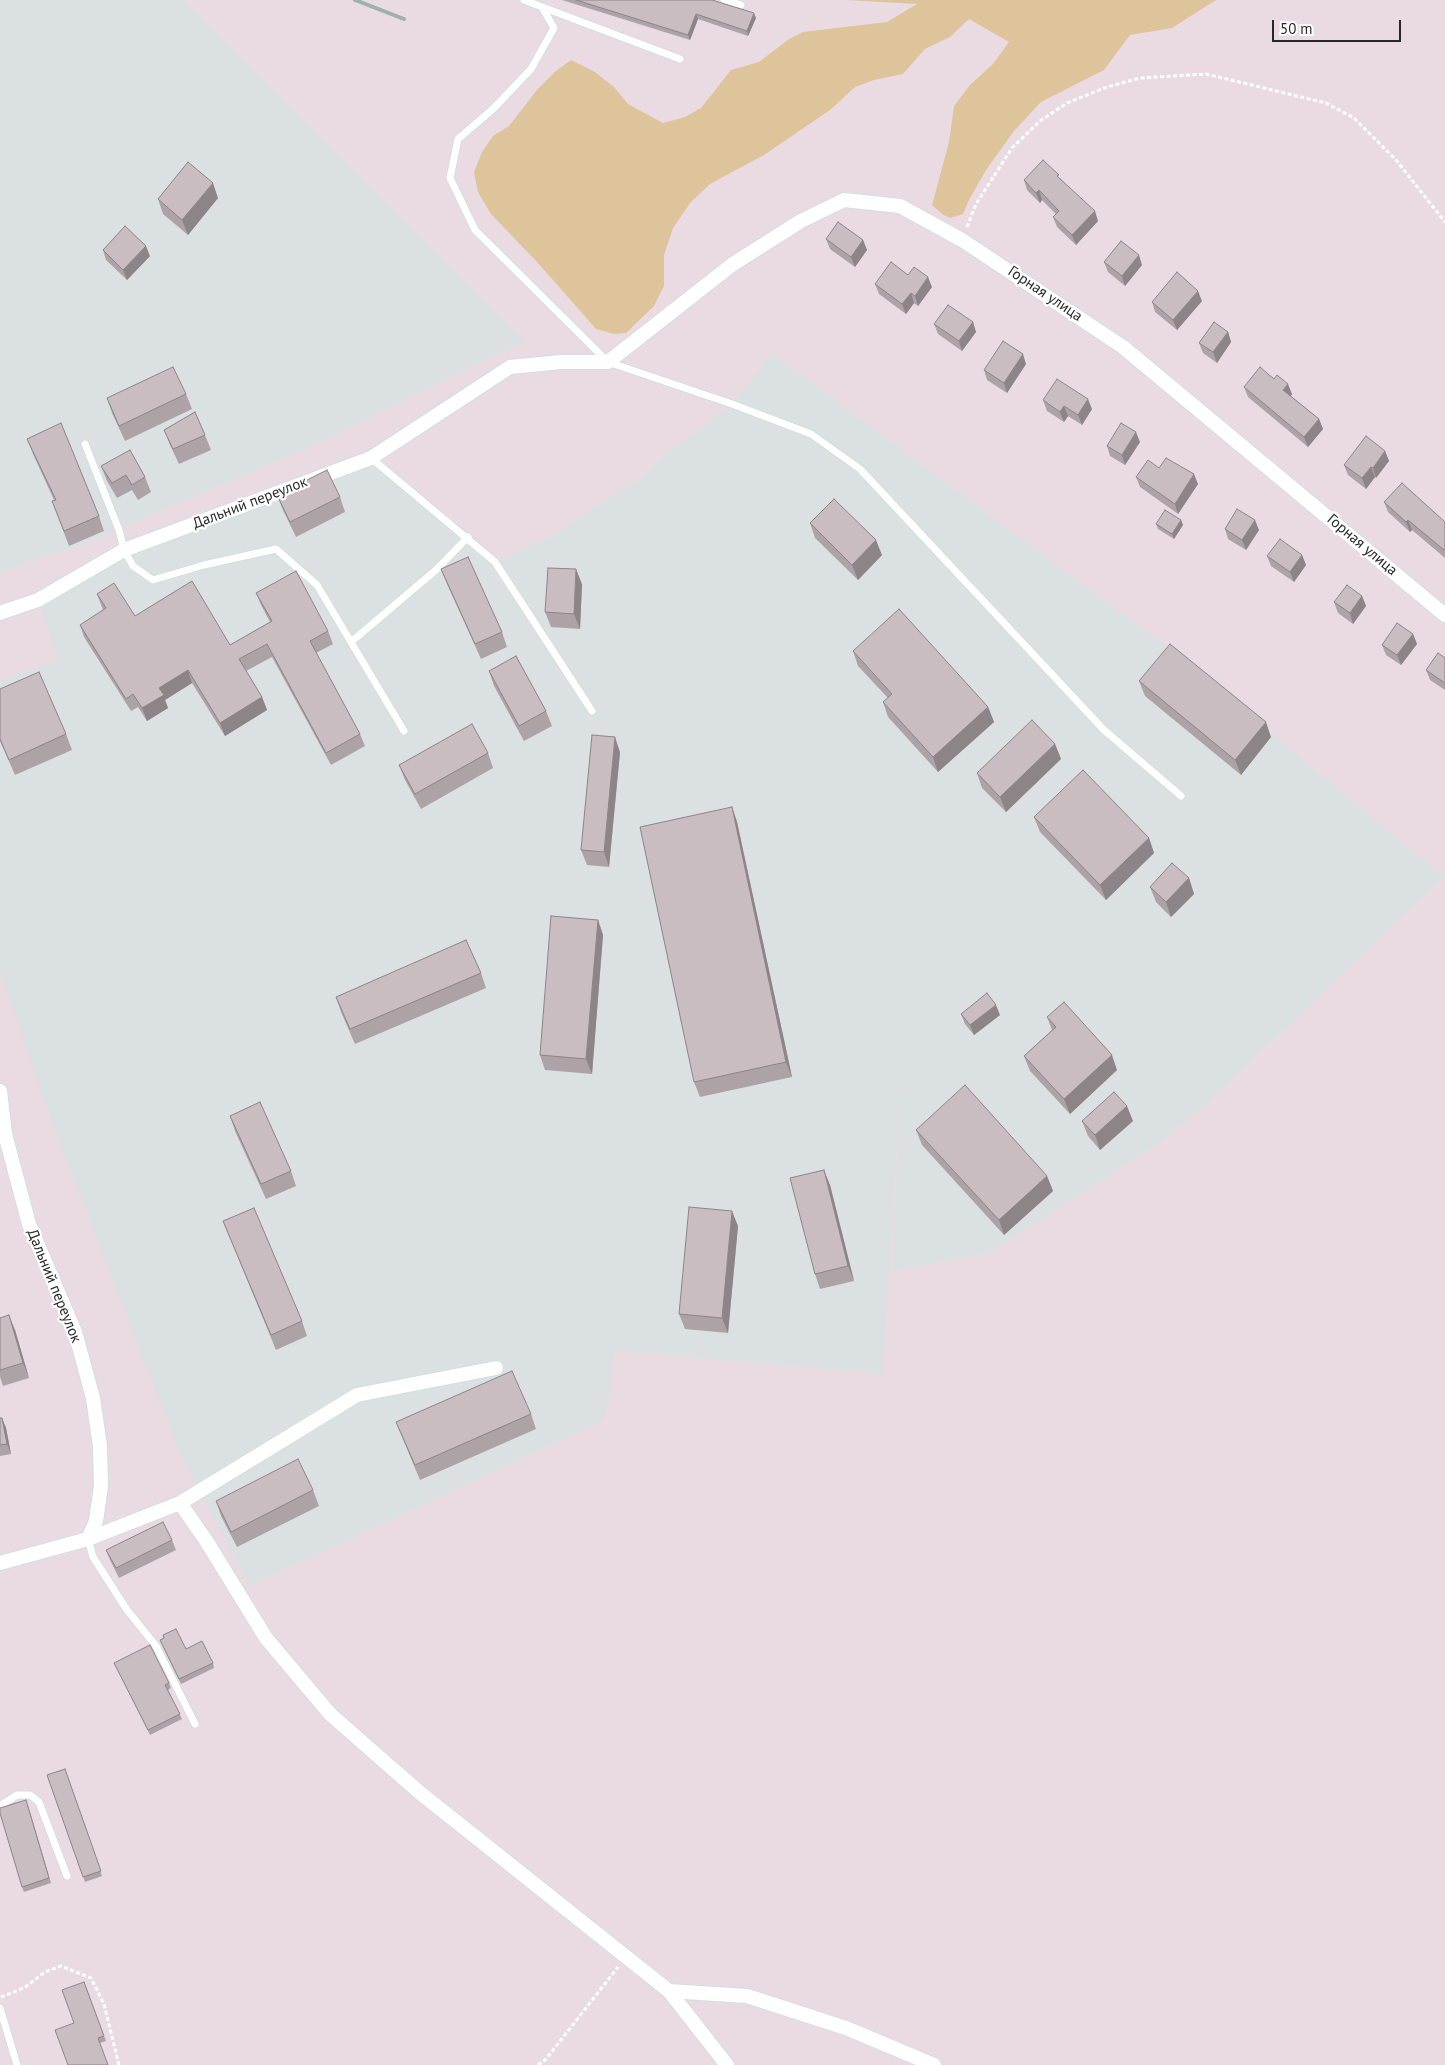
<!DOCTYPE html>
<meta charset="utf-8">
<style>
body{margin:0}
#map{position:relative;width:1445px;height:2065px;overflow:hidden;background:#eadbe2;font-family:"PT Sans",sans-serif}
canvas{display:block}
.scale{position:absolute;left:1272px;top:20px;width:129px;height:22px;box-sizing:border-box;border:2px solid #282828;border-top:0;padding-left:6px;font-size:15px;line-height:18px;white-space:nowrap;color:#282828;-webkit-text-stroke:4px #fff;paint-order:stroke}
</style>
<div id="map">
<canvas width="1445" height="2065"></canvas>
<div class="scale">50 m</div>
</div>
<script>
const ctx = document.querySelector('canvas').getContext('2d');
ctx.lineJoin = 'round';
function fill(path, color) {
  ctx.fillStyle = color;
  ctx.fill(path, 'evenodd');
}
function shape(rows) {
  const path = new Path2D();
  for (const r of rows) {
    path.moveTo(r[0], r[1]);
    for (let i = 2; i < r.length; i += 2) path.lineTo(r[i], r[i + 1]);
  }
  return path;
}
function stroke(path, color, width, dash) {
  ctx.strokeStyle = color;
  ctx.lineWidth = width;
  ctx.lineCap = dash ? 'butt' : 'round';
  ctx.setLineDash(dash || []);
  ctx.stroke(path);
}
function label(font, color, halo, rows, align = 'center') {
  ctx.font = font + ' "PT Sans",sans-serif';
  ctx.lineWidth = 4.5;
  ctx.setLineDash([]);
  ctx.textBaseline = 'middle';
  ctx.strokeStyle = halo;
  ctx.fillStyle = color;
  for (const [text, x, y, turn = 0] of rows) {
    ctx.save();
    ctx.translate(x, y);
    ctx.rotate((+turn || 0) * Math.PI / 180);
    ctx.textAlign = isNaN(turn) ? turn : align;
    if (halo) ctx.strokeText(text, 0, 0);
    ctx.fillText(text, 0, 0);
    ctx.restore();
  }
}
const industrial = shape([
 [0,0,184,0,525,341,306,449,78,547,51,554,0,574],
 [772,353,1173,651,1444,877,1210,1101,1161,1142,989,1253,892,1272,901,1076,883,1374,615,1351,605,1420,250,1586,181,1457,48,1113,0,971,0,680,58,660,38,600,123,545,371,458,495,562,553,535,625,486,640,480,660,458,732,404]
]);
const green = shape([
 [846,0,1216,0,1172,28,1130,35,1104,70,1041,102,1014,131,986,170,969,200,963,214,950,218,942,214,932,205,949,142,954,106,970,85,993,64,1009,42,969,19,950,37,925,49,903,74,874,80,855,87,830,110,764,155,710,184,690,203,673,228,664,255,664,286,654,306,626,333,614,334,596,329,538,263,491,214,478,192,474,172,482,152,493,136,509,126,537,90,556,71,571,60,595,72,614,87,628,104,663,123,685,117,701,108,731,70,759,62,789,39,803,32,887,22,917,4]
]);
const path = shape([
 [967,227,976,204,1012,148,1040,121,1067,103,1107,87,1140,78,1206,74,1326,103,1354,118,1396,160,1445,222],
 [1,1997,24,1988,45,1972,61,1966,91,1978,104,2004,119,2065],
 [538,2065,546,2059,618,1967]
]);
const service = shape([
 [524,0,542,7,554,28,531,69,493,109,458,139,450,178,475,230,608,362,732,404,811,434,860,469,1104,730,1181,796],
 [724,0,741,5],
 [542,7,680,59],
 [85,444,119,530,124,550,133,566,153,580,204,565,276,549,317,585,404,731],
 [371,458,495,562,592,711],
 [351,642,436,570,468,537],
 [88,1539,93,1557,127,1610,156,1646,195,1724],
 [0,1806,17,1795,30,1795,39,1802,67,1876],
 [0,2008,17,2065]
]);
const minor = shape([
 [0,613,38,600,124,550,371,458,510,367,561,362,608,362,733,264,801,221,844,200,900,206,962,240,1123,347,1445,615],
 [0,1091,5,1134,29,1224,75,1332,93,1398,100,1446,101,1486,96,1521,88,1539],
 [180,1503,357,1395,496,1368],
 [0,1563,88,1539,180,1503,207,1542,266,1638,330,1714,419,1792,669,1991,747,1996,846,2028,934,2065],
 [669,1991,727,2065]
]);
const rail = shape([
 [355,0,404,19]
]);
const wall = shape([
 [562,0,713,0,756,18,748,36,698,19,690,40],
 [1060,178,1098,221,1076,245,1057,227,1053,217,1056,214,1042,200,1040,203,1027,190,1024,180],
 [218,198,188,235,163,214,158,199],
 [826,239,863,240,867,250,855,267,830,249],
 [103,250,150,256,127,280,106,260],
 [1104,262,1142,265,1125,286,1108,272],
 [908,275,932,287,918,306,914,303,906,314,879,294,875,284],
 [1202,301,1177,330,1155,312,1152,302],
 [973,322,976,332,962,351,938,334,934,324],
 [1228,332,1231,342,1217,363,1203,353,1199,343],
 [1026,364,1007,393,987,380,984,370],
 [1244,387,1292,394,1291,396,1319,419,1323,429,1308,447,1248,397],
 [186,394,192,409,125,441,112,413,107,398],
 [1043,400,1092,409,1082,425,1068,416,1064,422,1047,411],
 [164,430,205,435,211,450,179,464,170,445],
 [27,439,99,516,104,531,69,546,52,501,54,500,33,454],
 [1140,442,1125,465,1110,456,1107,446],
 [1385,451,1389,461,1376,478,1375,477,1366,489,1348,475,1344,465],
 [101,466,145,477,151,492,138,500,132,490,117,498,107,481],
 [1159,468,1198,484,1178,514,1140,487,1136,477],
 [277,495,340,497,345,512,296,537,283,510],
 [1384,502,1445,522,1445,558,1412,530,1410,532,1388,512],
 [1181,520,1183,525,1174,539,1158,529,1156,524],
 [810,523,882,555,858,580,815,538],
 [1225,529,1259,530,1246,550,1228,539],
 [1302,555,1306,565,1294,582,1271,566,1267,556],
 [441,569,502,632,507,647,481,659,447,584],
 [582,584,580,629,551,627,545,612],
 [256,593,328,631,333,644,316,653,360,734,365,746,331,765,272,657,246,671,262,697,267,710,225,736,192,683,165,700,168,708,147,721,138,707,131,711,84,637,80,625,103,610,97,594,135,616,230,645,270,622,261,605],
 [1362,596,1366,606,1353,624,1338,613,1334,602],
 [1413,634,1417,644,1401,665,1386,655,1382,645],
 [853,651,988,707,994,722,938,772,888,717,883,702,888,698,858,666],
 [1445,658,1445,690,1430,680,1426,670],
 [489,671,546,711,552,726,524,741,494,686],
 [1139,681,1271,737,1241,775,1145,696],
 [0,689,66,734,72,750,15,775,0,741],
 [1055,744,1061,759,1006,812,982,788,977,773],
 [620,752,609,867,587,865,581,850],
 [488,753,493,768,421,809,405,780,399,765],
 [732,807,737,822,792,1077,700,1097,694,1082],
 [1034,817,1149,838,1154,853,1106,900,1040,832],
 [1189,878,1194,894,1171,917,1156,902,1150,887],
 [598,920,603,935,592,1074,545,1070,540,1055],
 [481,973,486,988,355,1044,341,1012,336,997],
 [961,1014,1000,1015,974,1035,965,1024],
 [1047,1017,1117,1070,1070,1114,1030,1071,1024,1056,1052,1030],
 [230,1116,291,1171,296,1186,266,1199,235,1131],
 [1082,1121,1133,1121,1100,1150,1088,1136],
 [916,1130,1047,1176,1053,1191,1004,1235,922,1145],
 [830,1185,854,1281,820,1289,815,1274],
 [223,1221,302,1321,307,1336,276,1350,229,1236],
 [738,1226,728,1333,685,1329,679,1314],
 [0,1318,15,1330,29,1378,3,1386,0,1377],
 [531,1414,536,1429,420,1480,402,1437,396,1422],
 [0,1418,2,1418,6,1428,11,1454,0,1456],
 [313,1490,319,1506,237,1547,221,1516,216,1501],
 [172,1540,176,1550,119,1578,110,1560,106,1550],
 [160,1640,186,1649,213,1663,214,1668,181,1684],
 [114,1663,169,1683,171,1688,168,1690,182,1719,150,1735],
 [65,1769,102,1876,85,1882,47,1775],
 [28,1805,51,1883,24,1892,22,1887],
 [84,1982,106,2041,100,2043,74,2023]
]);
const shadedWall = shape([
 [754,13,756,18,748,36,747,31],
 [696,14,698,19,690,40,688,35],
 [213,183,218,198,188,235,182,220],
 [1039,190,1042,200,1040,203,1036,193],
 [1095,211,1098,221,1076,245,1072,235],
 [863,240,867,250,855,267,851,257],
 [146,246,150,256,127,280,123,270],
 [1139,255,1142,265,1125,286,1122,276],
 [928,277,932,287,918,306,915,296],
 [1198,291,1202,301,1177,330,1173,320],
 [911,293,914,303,906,314,902,304],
 [973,322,976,332,962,351,959,341],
 [1228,332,1231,342,1217,363,1213,352],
 [1023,354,1026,364,1007,393,1004,383],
 [1288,384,1292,394,1287,401,1283,390],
 [1088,399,1092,409,1082,425,1078,415],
 [1064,406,1068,416,1064,422,1060,412],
 [1319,419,1323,429,1308,447,1304,437],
 [1136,432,1140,442,1125,465,1122,455],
 [1385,451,1389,461,1376,478,1373,468],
 [1371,467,1375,477,1366,489,1362,478],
 [1194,474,1198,484,1178,514,1175,504],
 [1181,520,1183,525,1174,539,1172,534],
 [1255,520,1259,530,1246,550,1242,540],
 [1408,520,1412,530,1410,532,1406,522],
 [876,540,882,555,858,580,852,565],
 [1302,555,1306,565,1294,582,1290,572],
 [576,569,582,584,580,629,574,614],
 [1362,596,1366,606,1353,624,1350,613],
 [1413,634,1417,644,1401,665,1397,655],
 [188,670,192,683,165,700,168,708,147,721,142,708,159,688],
 [262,697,267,710,225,736,220,723],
 [988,707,994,722,938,772,933,757],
 [1266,722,1271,737,1241,775,1235,760],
 [615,737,620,752,609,867,604,852],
 [1055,744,1061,759,1006,812,1000,797],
 [732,807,737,822,792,1077,786,1062],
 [1149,838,1154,853,1106,900,1100,885],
 [1189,878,1194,894,1171,917,1166,902],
 [598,920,603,935,592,1074,586,1059],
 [996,1005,1000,1015,974,1035,970,1025],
 [1112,1055,1117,1070,1070,1114,1064,1099],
 [1127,1106,1133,1121,1100,1150,1095,1135],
 [824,1170,830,1185,854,1281,848,1266],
 [1047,1176,1053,1191,1004,1235,999,1220],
 [732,1211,738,1226,728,1333,722,1318],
 [9,1315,15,1330,29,1378,23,1363],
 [2,1418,6,1428,11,1454,7,1444]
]);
const building = shape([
 [576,0,712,0,754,13,747,31,696,14,688,35,576,0],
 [1043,160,1059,175,1057,176,1095,211,1072,235,1053,217,1059,211,1039,190,1036,193,1024,180,1043,160],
 [188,162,213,183,182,220,158,199,188,162],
 [838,222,863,240,851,257,826,239,838,222],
 [125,226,146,246,123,270,103,250,125,226],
 [1121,241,1139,255,1122,276,1104,262,1121,241],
 [891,262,908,275,914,267,928,277,915,296,911,293,902,304,875,284,891,262],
 [1177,272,1198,291,1173,320,1152,302,1177,272],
 [948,305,973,322,959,341,934,324,948,305],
 [1214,322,1228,332,1213,352,1199,343,1214,322],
 [1003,341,1023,354,1004,383,984,370,1003,341],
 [173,367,186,394,119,426,107,398,173,367],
 [1260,367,1274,379,1277,375,1288,384,1283,390,1319,419,1304,437,1244,387,1260,367],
 [1057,379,1088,399,1078,415,1064,406,1060,412,1043,400,1057,379],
 [195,412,205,435,173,449,164,430,195,412],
 [61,423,99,516,64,531,52,501,56,500,27,439,61,423],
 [1121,423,1136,432,1122,455,1107,446,1121,423],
 [1366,436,1385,451,1373,468,1371,467,1362,478,1344,465,1366,436],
 [130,450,145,477,132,485,126,475,112,483,101,466,130,450],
 [1166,458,1194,474,1175,504,1136,477,1148,460,1159,468,1166,458],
 [327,470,340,497,290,522,277,495,327,470],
 [1402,483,1445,522,1445,549,1444,550,1408,520,1406,522,1384,502,1402,483],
 [834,499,876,540,852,565,810,523,834,499],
 [1237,509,1255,520,1242,540,1225,529,1237,509],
 [1165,510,1181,520,1172,534,1156,524,1165,510],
 [1280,539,1302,555,1290,572,1267,556,1280,539],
 [468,557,502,632,475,644,441,569,468,557],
 [548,568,576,569,574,614,545,612,548,568],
 [296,571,328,631,310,641,360,734,326,753,267,644,239,659,262,697,220,723,188,670,159,688,164,695,142,708,133,694,126,699,80,625,106,608,97,594,114,583,135,616,192,581,230,645,272,621,256,593,296,571],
 [1347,585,1362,596,1350,613,1334,602,1347,585],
 [899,609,988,707,933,757,883,702,892,694,853,651,899,609],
 [1397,623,1413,634,1397,655,1382,645,1397,623],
 [1170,644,1266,722,1235,760,1139,681,1170,644],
 [1438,653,1445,658,1445,683,1426,670,1438,653],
 [516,656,546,711,519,726,489,671,516,656],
 [39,672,66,734,9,760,0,739,0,689,39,672],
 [1032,720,1055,744,1000,797,977,773,1032,720],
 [472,724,488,753,415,794,399,765,472,724],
 [592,735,615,737,604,852,581,850,592,735],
 [1083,770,1149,838,1100,885,1034,817,1083,770],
 [732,807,786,1062,694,1082,640,827,732,807],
 [1172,863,1189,878,1166,902,1150,887,1172,863],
 [551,916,598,920,586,1059,540,1055,551,916],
 [466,940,481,973,350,1029,336,997,466,940],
 [987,993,996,1005,970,1025,961,1014,987,993],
 [1064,1002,1112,1055,1064,1099,1024,1056,1056,1027,1047,1017,1064,1002],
 [965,1085,1047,1176,999,1220,916,1130,965,1085],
 [1114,1092,1127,1106,1095,1135,1082,1121,1114,1092],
 [260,1102,291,1171,261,1184,230,1116,260,1102],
 [824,1170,848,1266,815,1274,790,1178,824,1170],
 [689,1207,732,1211,722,1318,679,1314,689,1207],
 [254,1208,302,1321,271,1335,223,1221,254,1208],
 [9,1315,23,1363,0,1370,0,1318,9,1315],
 [512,1371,531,1414,415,1465,396,1422,512,1371],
 [0,1418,2,1418,7,1444,0,1445,0,1418],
 [298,1459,313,1490,231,1532,216,1501,298,1459],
 [163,1522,172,1540,116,1568,106,1550,163,1522],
 [176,1629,186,1649,202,1641,213,1663,179,1679,160,1640,164,1638,163,1635,176,1629],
 [150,1645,169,1683,165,1685,180,1714,148,1730,114,1663,150,1645],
 [65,1769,101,1871,83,1877,47,1775,65,1769],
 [26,1800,49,1878,22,1887,0,1813,0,1808,26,1800],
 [84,1982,104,2036,98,2038,108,2065,68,2065,55,2030,74,2023,62,1990,84,1982]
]);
const streetNames = [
 ["Горная улица",1045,294,34],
 ["Дальний переулок",250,503,-21],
 ["Горная улица",1362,545,40],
 ["Дальний переулок",54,1286,68]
];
fill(industrial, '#dbe1e2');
fill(green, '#ddc49b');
stroke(service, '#d0e0dd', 9);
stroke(minor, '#d0e0dd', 16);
stroke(path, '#fff', 3, [4, 2.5]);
stroke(service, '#fff', 7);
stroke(minor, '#fff', 14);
stroke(rail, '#9eb1ae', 4);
fill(wall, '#ada3a7');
fill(shadedWall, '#8d8488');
fill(building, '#c9bdc2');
stroke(building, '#8d8488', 1);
label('15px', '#282828', '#fff', streetNames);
</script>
